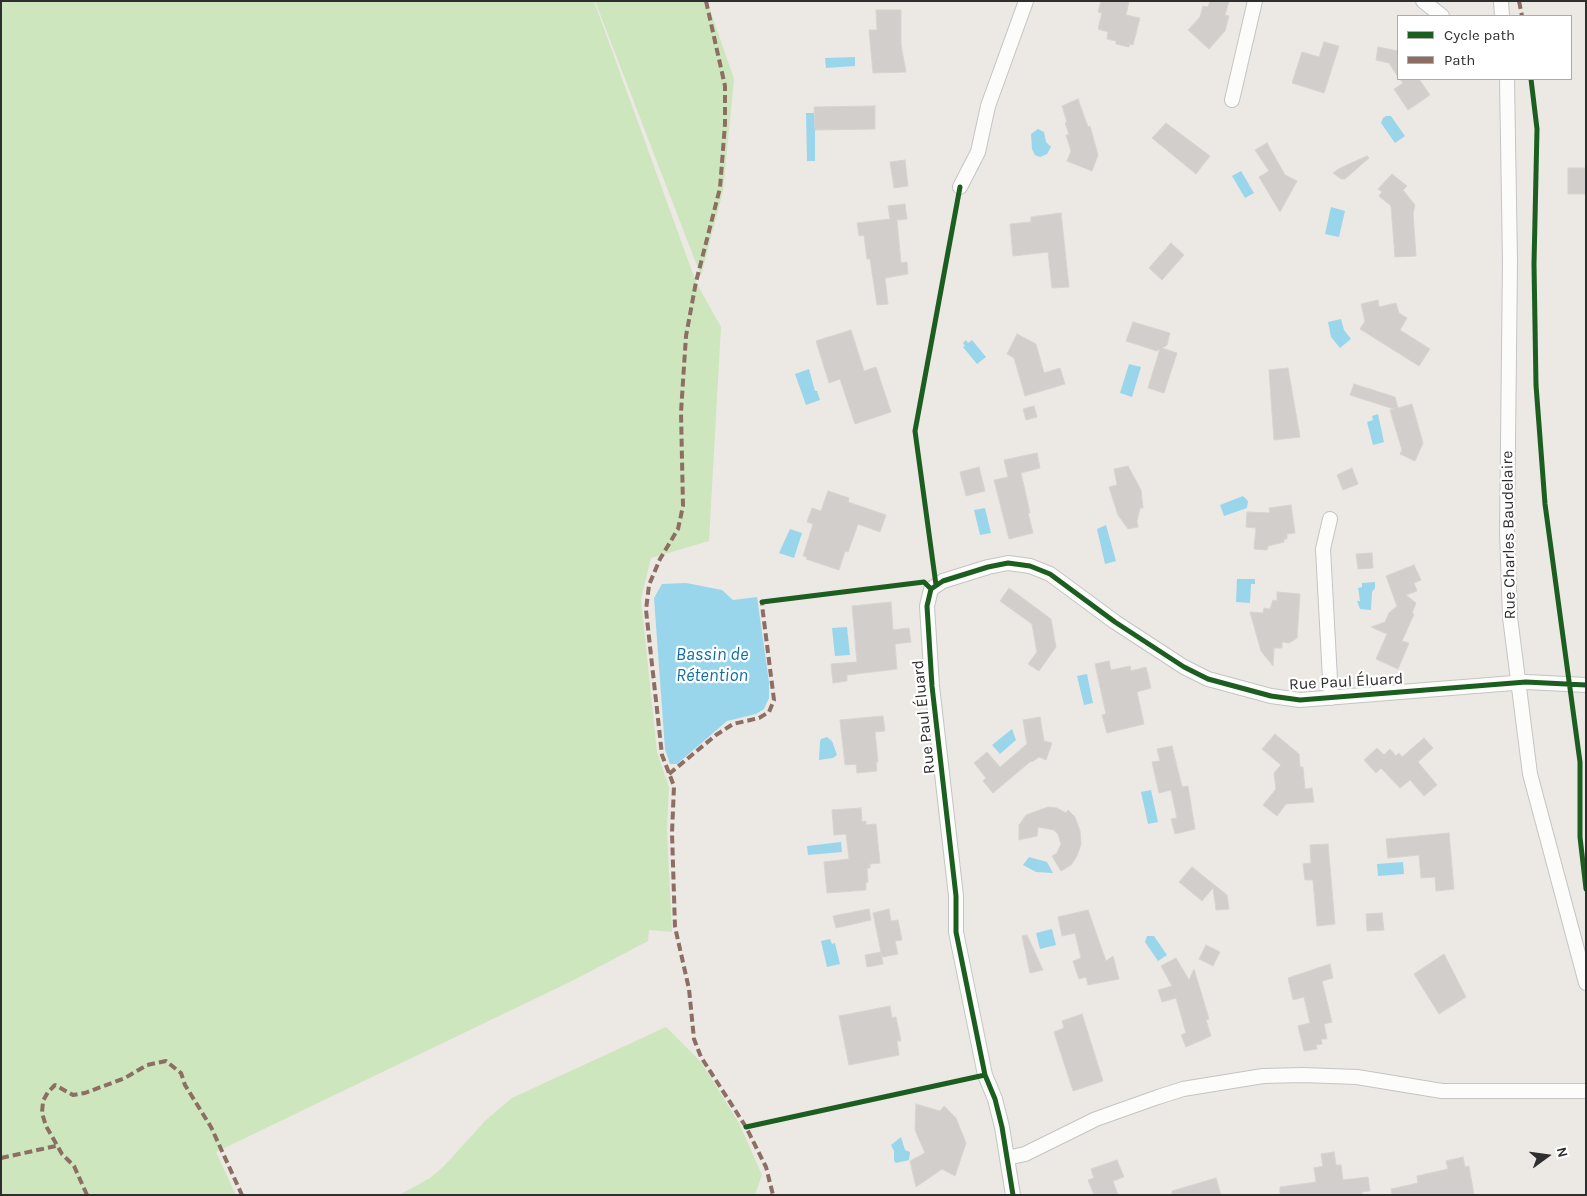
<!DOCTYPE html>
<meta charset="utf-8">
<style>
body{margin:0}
#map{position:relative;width:1587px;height:1196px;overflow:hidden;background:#ece8e4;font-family:Karla,sans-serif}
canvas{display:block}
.frame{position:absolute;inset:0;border:2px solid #2e2e2e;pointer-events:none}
.legend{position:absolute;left:1397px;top:15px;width:175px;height:65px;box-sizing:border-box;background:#fff;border:1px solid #ababab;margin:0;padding:6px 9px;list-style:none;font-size:15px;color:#2e2e2e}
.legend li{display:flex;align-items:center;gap:10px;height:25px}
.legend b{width:25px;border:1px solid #ababab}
.north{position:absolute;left:1522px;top:1131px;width:50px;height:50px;-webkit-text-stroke:4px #fff;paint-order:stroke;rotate:76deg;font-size:14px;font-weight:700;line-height:20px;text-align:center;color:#2e2e2e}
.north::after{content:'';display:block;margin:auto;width:18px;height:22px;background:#2e2e2e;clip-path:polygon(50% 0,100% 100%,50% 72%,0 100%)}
</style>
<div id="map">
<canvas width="1587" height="1196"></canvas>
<div class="frame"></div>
<ul class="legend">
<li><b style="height:6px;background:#1b5e20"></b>Cycle path</li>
<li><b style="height:6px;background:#8d6e63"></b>Path</li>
</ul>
<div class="north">N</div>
</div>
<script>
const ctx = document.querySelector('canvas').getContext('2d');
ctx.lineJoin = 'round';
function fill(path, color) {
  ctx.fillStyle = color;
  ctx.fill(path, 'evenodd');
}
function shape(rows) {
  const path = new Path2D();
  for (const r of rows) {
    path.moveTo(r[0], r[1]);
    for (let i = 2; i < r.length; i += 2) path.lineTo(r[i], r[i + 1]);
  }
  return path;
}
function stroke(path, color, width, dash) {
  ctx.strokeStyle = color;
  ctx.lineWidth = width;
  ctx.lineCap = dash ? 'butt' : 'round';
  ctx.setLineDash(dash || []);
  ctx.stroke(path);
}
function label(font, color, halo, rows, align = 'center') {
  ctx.font = font + ' Karla,sans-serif';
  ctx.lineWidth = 4.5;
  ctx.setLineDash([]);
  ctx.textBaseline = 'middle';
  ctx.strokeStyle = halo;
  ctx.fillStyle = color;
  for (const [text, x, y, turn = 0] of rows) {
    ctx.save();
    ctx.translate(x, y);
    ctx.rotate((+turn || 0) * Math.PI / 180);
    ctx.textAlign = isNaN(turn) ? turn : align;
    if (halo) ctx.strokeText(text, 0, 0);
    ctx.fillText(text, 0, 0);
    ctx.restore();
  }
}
const green = shape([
 [1,1,594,1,696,282,721,327,709,541,651,558,641,599,657,752,669,787,667,830,672,932,649,930,648,941,574,980,216,1152,236,1195,1,1195],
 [595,1,707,1,734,79,723,191,701,276],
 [666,1027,701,1062,739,1123,762,1175,755,1195,399,1195,430,1178,444,1166,486,1120,512,1098]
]);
const water = shape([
 [855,57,855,66,826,68,825,58],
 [806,113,815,113,815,161,807,161],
 [1386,116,1391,116,1405,136,1395,143,1381,123,1383,118],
 [1038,129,1044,132,1046,142,1051,147,1047,154,1040,157,1035,155,1032,149,1031,134],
 [1241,171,1254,193,1245,198,1232,176],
 [1331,207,1345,211,1339,237,1325,234],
 [1341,319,1344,330,1351,339,1340,348,1331,337,1328,322],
 [966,340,968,343,972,340,986,357,977,364,963,347,965,346,963,343],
 [1129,364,1141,367,1132,397,1120,393],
 [809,369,815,391,817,391,820,400,806,405,795,374],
 [1378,414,1384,442,1373,445,1367,422,1373,420,1372,416],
 [1243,496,1248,501,1247,508,1224,516,1220,505],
 [985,508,991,533,980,535,974,510],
 [1106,525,1116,561,1105,564,1097,529],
 [790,529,802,533,794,558,779,553],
 [1237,579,1255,579,1255,584,1251,584,1250,603,1236,602],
 [1375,582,1375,588,1372,592,1371,610,1360,609,1357,601,1360,601,1358,588,1362,587,1362,583],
 [686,583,722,590,733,600,757,597,769,682,769,698,764,709,756,714,727,721,677,764,670,764,665,749,654,598,662,584],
 [847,627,850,655,835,656,832,628],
 [1087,674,1093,703,1084,705,1077,676],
 [1012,729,1016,740,1000,754,992,745],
 [827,737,832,741,837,755,833,758,819,760,820,742,821,739],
 [1151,790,1158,822,1148,824,1141,792],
 [841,842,842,852,808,855,807,846],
 [1029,857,1047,862,1053,873,1036,872,1023,865],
 [1403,862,1404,874,1378,876,1377,864],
 [1052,929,1056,945,1040,949,1036,933],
 [1147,936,1154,936,1167,955,1158,961,1145,942],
 [830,939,832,944,835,943,840,964,827,967,821,941],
 [901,1137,905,1150,910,1152,909,1160,896,1163,894,1161,894,1151,891,1145]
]);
const building = shape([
 [1101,1,1129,1,1126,15,1140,18,1133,45,1130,44,1129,47,1116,44,1116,41,1107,39,1108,32,1098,29,1102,13,1098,12,1101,1],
 [1210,1,1229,1,1225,15,1229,16,1225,31,1209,49,1188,30,1200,17,1203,6,1208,7,1210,1],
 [876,10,901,10,901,45,906,72,873,73,869,30,877,30,876,10],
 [1324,42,1339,46,1324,93,1292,83,1302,52,1319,57,1324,42],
 [1378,47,1398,51,1398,77,1389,63,1376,60,1378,47],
 [1400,79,1419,79,1430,95,1408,110,1394,89,1403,83,1400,79],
 [1078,99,1088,127,1090,126,1098,155,1092,171,1067,161,1071,151,1066,135,1069,134,1065,123,1067,122,1062,106,1078,99],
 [875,106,875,129,815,130,814,107,875,106],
 [1166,123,1210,156,1196,174,1152,138,1166,123],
 [1267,143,1285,175,1297,181,1280,212,1259,177,1269,171,1255,150,1267,143],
 [1367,156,1369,158,1345,179,1341,179,1333,173,1340,168,1367,156],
 [905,160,908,186,894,188,890,162,905,160],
 [1568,168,1586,168,1586,194,1568,194,1568,168],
 [1392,174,1407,186,1403,190,1415,205,1413,213,1416,256,1395,257,1391,206,1379,196,1382,192,1378,189,1392,174],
 [905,204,907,219,897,220,901,263,907,262,908,274,885,278,888,304,877,305,870,259,867,259,864,235,859,236,857,223,890,219,888,206,905,204],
 [1061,213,1069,287,1052,288,1048,252,1013,256,1010,224,1031,222,1031,217,1061,213],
 [1171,243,1184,255,1162,280,1149,268,1171,243],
 [1378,300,1379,307,1396,303,1399,313,1407,318,1400,330,1430,349,1419,366,1360,329,1365,321,1361,304,1378,300],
 [1133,322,1170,333,1167,345,1162,348,1177,353,1164,393,1148,388,1160,349,1157,351,1126,341,1133,322],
 [851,330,864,371,876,367,891,412,855,424,840,379,829,383,816,341,851,330],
 [1017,334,1036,344,1044,373,1060,368,1065,384,1025,396,1014,358,1007,354,1017,334],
 [1288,368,1300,437,1274,440,1269,370,1288,368],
 [1354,384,1395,397,1398,408,1412,404,1423,443,1415,461,1400,454,1402,450,1390,410,1394,409,1350,395,1354,384],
 [1034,406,1037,417,1026,420,1023,409,1034,406],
 [1037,453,1040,468,1021,473,1030,513,1028,513,1033,533,1009,539,994,480,1008,477,1004,460,1037,453],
 [1128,466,1141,490,1143,508,1140,508,1137,521,1138,527,1128,529,1118,515,1109,487,1117,485,1114,469,1128,466],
 [979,467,985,491,966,496,960,472,979,467],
 [1352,468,1358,484,1343,490,1337,475,1352,468],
 [828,491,849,498,848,502,886,515,880,532,858,524,848,552,845,551,839,570,806,559,807,557,803,556,813,524,807,522,812,508,821,511,828,491],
 [1291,505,1295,533,1287,534,1287,539,1284,539,1284,542,1268,546,1267,550,1254,549,1256,528,1246,527,1247,512,1270,513,1269,508,1291,505],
 [1372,553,1373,568,1358,569,1356,554,1372,553],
 [1414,565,1421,580,1414,583,1417,591,1406,595,1416,603,1412,613,1414,614,1402,641,1409,643,1398,669,1376,659,1387,634,1371,627,1385,622,1389,613,1397,606,1386,576,1414,565],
 [1009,588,1051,619,1056,647,1039,671,1028,664,1037,652,1032,624,1000,601,1009,588],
 [1277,592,1300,594,1297,638,1289,643,1282,642,1282,648,1274,648,1273,666,1261,651,1250,612,1263,613,1264,608,1270,609,1273,600,1277,601,1277,592],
 [891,602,893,630,909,628,911,642,895,644,897,669,847,675,847,681,833,683,831,664,857,662,852,606,891,602],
 [1109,661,1111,670,1130,666,1131,671,1146,667,1151,688,1137,692,1144,724,1107,733,1102,715,1106,714,1095,664,1109,661],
 [883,716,885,731,875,732,878,762,876,762,877,771,857,773,856,764,845,765,840,720,883,716],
 [1040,717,1044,741,1052,743,1046,760,1039,757,1032,762,1031,761,993,793,983,781,986,778,974,763,987,752,1000,767,1027,744,1023,720,1040,717],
 [1275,734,1299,754,1300,767,1303,767,1305,789,1312,788,1314,802,1286,804,1277,816,1263,805,1276,789,1274,773,1281,765,1262,749,1275,734],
 [1424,738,1433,748,1418,762,1437,785,1424,796,1410,780,1400,788,1381,768,1376,773,1364,760,1377,748,1384,755,1390,749,1396,756,1399,753,1402,757,1424,738],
 [1172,746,1182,787,1188,786,1195,829,1175,834,1171,819,1177,818,1171,790,1159,793,1152,762,1160,761,1157,749,1172,746],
 [1048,807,1057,808,1066,813,1068,810,1075,817,1080,831,1081,844,1077,856,1071,865,1061,871,1052,856,1057,853,1061,844,1058,834,1054,830,1038,827,1037,836,1019,840,1019,825,1026,815,1048,807],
 [861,808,862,822,866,821,866,825,876,824,880,863,870,864,870,868,867,868,868,882,866,883,866,890,827,893,824,862,849,859,846,834,834,835,832,810,861,808],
 [1449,833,1454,889,1436,891,1435,877,1421,878,1419,855,1388,858,1386,839,1449,833],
 [1328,844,1335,924,1317,926,1313,880,1305,880,1303,864,1311,863,1310,845,1328,844],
 [1192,867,1227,895,1229,909,1216,910,1213,888,1202,901,1179,882,1192,867],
 [869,909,871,920,836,928,833,916,869,909],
 [889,909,891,921,898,920,902,940,895,941,898,954,882,957,873,913,889,909],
 [1088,910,1106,961,1113,956,1119,979,1088,985,1086,977,1079,979,1073,961,1081,958,1075,933,1062,936,1058,917,1088,910],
 [1382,913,1384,930,1367,931,1366,914,1382,913],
 [1027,935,1043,970,1030,973,1022,936,1027,935],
 [1206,945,1220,952,1213,966,1199,959,1206,945],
 [881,952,883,964,867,967,865,955,881,952],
 [1444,954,1466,997,1439,1014,1414,974,1444,954],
 [1176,958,1189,980,1194,969,1209,1019,1206,1020,1211,1036,1186,1047,1181,1035,1186,1033,1176,998,1162,1002,1158,990,1172,986,1161,966,1176,958],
 [1330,964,1333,978,1322,981,1332,1022,1324,1024,1327,1039,1321,1039,1322,1044,1316,1045,1317,1049,1304,1051,1298,1026,1310,1023,1304,997,1293,1000,1288,978,1330,964],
 [890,1006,892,1018,896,1017,901,1041,897,1041,899,1055,849,1065,839,1016,890,1006],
 [1082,1014,1103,1081,1073,1091,1054,1032,1064,1028,1062,1021,1082,1014],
 [916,1104,940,1111,944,1106,956,1118,966,1143,955,1176,942,1169,916,1187,910,1161,925,1153,915,1130,916,1104],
 [1334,1152,1336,1165,1341,1165,1343,1180,1368,1177,1370,1191,1362,1192,1362,1195,1280,1195,1280,1187,1316,1182,1314,1168,1323,1166,1321,1154,1334,1152],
 [1463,1157,1465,1167,1469,1166,1474,1195,1392,1195,1391,1189,1418,1183,1417,1176,1448,1169,1446,1161,1463,1157],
 [1117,1160,1124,1177,1113,1181,1118,1195,1094,1195,1088,1180,1094,1178,1091,1169,1117,1160],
 [1216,1178,1221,1195,1172,1195,1172,1191,1216,1178]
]);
const street = shape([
 [1423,1,1442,16],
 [1501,1,1502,16],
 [1507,79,1510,262,1507,532,1510,617,1530,774,1586,983],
 [1232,100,1255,1],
 [960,187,978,152,988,106,1026,1],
 [1330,519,1323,549,1331,698],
 [1007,1158,1025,1154,1096,1119,1158,1097,1183,1089,1263,1076,1303,1075,1357,1077,1442,1091,1586,1091],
 [1013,1195,1002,1127,995,1099,985,1075,956,932,956,896,932,686,927,606,931,589,943,581,988,567,1008,563,1030,566,1050,574,1115,622,1184,667,1208,679,1271,696,1300,700,1526,682,1586,685]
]);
const quiet = shape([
 [706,1,725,86,725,124,720,188,696,282,686,336,681,412,683,506,678,529,660,559,649,585,646,610,662,755,674,786,672,833,675,927,689,989,694,1039,701,1057,746,1127,766,1167,773,1195],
 [1519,1,1522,16],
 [669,774,716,735,733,724,759,718,769,712,774,700,763,613,762,602,766,602],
 [1,1158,56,1146],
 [87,1195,74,1166,62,1154,46,1126,42,1113,43,1101,48,1092,55,1085,73,1095,85,1093,125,1078,147,1065,166,1061,181,1073,185,1085,211,1127,242,1195]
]);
const cycleway = shape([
 [1531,79,1537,129,1534,264,1536,385,1545,504,1580,762,1580,837,1586,889],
 [936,585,915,431,960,187],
 [762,602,924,582,931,589],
 [746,1127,985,1075],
 [1013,1195,1002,1127,995,1099,985,1075,956,932,956,896,932,686,927,606,931,589,943,581,988,567,1008,563,1030,566,1050,574,1115,622,1184,667,1208,679,1271,696,1300,700,1526,682,1586,685]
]);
const streetNames = [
 ["Rue Charles Baudelaire",1509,535,-91],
 ["Rue Paul Éluard",1346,682,-3],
 ["Rue Paul Éluard",924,717,-96]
];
const waterNames = [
 ["Bassin de",712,655],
 ["Rétention",712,676]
];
fill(green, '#cee6be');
fill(water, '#99d6ec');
fill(building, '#d1cecb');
stroke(building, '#d7d4d0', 1);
stroke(street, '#c5c4c5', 16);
stroke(street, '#fcfcfb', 14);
stroke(quiet, '#8d6e63', 4, [8, 4]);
stroke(cycleway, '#1b5e20', 5);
label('16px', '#2e2e2e', '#fff', streetNames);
label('italic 18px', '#0d6fa3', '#fff', waterNames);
</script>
